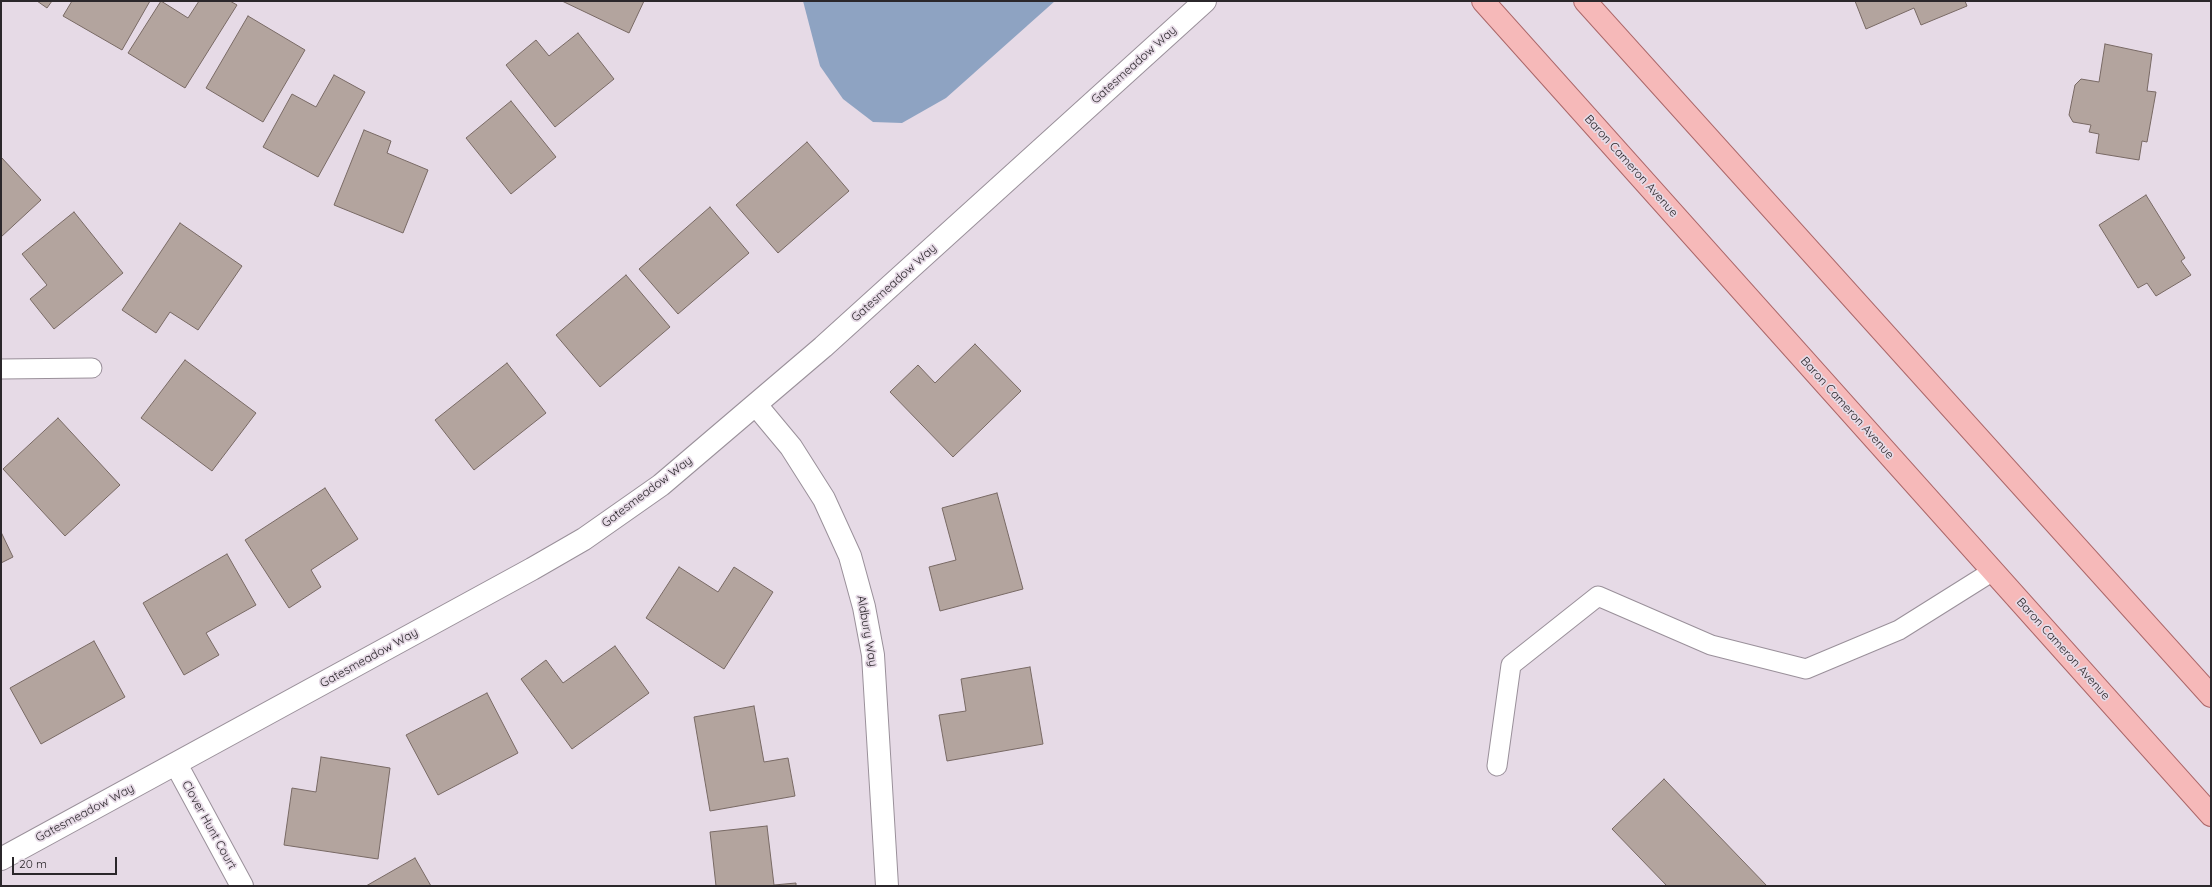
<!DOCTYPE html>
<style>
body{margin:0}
#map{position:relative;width:2212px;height:887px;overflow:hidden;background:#e6dae6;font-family:Quicksand,sans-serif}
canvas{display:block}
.frame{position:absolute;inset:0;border:2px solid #2b272b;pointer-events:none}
.scale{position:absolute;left:12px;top:857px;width:105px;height:18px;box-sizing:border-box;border:2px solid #2b272b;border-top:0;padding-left:5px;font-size:12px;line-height:14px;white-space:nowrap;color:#2b272b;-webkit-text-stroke:3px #e6dae6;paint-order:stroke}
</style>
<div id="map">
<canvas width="2212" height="887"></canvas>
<div class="frame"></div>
<div class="scale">20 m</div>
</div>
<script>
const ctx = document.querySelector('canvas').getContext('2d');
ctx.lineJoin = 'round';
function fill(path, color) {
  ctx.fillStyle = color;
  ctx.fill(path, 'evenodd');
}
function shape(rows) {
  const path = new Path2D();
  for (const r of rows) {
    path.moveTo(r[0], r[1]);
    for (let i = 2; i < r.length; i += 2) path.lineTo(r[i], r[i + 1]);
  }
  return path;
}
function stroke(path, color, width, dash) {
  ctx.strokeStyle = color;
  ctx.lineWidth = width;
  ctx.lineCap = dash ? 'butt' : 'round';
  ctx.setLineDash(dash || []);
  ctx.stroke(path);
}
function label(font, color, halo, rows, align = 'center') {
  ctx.font = font + ' Quicksand,sans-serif';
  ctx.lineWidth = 3.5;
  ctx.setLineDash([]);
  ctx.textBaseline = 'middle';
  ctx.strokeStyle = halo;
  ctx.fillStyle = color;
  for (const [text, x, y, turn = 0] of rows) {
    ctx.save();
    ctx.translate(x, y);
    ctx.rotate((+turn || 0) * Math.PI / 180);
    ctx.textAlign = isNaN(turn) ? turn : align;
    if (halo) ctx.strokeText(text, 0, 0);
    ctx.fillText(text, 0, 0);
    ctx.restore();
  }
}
const water = shape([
 [803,1,1055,1,946,98,902,123,873,122,843,99,820,66]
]);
const building = shape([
 [37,1,52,1,47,8,37,1],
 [72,1,150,1,122,50,63,16,72,1],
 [161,1,188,18,199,1,230,1,237,5,185,88,128,53,161,1],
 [562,1,644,1,629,33,562,1],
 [1855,1,1965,1,1967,6,1921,25,1914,8,1866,29,1855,1],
 [248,16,305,50,263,122,206,88,248,16],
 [578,33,614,79,555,127,506,65,536,40,549,56,578,33],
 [2105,44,2152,54,2147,91,2156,92,2147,142,2142,141,2139,160,2096,153,2099,134,2089,132,2091,125,2073,122,2069,115,2075,85,2081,79,2099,82,2105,44],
 [334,75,365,92,318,177,263,147,292,94,316,107,334,75],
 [511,101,556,157,511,194,466,138,511,101],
 [364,130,391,141,387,153,428,170,403,233,334,205,364,130],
 [807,142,849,191,778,253,736,205,807,142],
 [1,157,41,200,1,237,1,157],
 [2146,195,2185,258,2181,261,2191,275,2156,296,2147,283,2138,288,2099,225,2146,195],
 [710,207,749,253,678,314,639,269,710,207],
 [74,212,123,273,54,329,30,299,47,285,22,254,74,212],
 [180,223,242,266,198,330,170,312,156,333,122,310,180,223],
 [626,275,670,327,600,387,556,335,626,275],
 [975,344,1021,391,953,457,890,392,918,365,935,383,975,344],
 [185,360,256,413,212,471,141,418,185,360],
 [507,363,546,413,474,470,435,420,507,363],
 [58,418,120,485,65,536,3,469,58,418],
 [325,488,358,539,311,570,321,587,289,608,245,540,325,488],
 [997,493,1023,589,940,611,929,567,956,560,942,508,997,493],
 [1,532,13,557,1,563,1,532],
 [227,554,256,605,206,633,219,655,184,675,143,603,227,554],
 [679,567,718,592,734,567,773,592,724,669,646,618,679,567],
 [94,641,125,697,41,744,10,688,94,641],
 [615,646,649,693,572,749,521,679,546,660,563,683,615,646],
 [1030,667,1043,744,947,761,939,715,966,711,961,679,1030,667],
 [487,693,518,753,438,795,406,735,487,693],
 [754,706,764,762,788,758,795,796,710,811,694,717,754,706],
 [321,757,390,768,378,859,284,845,292,788,316,792,321,757],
 [1664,779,1767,886,1667,886,1612,829,1664,779],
 [767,826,774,885,796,883,796,886,716,886,710,832,767,826],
 [415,858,431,886,366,886,415,858]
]);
const service = shape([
 [1,369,92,368],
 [1497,766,1511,665,1598,596,1711,645,1806,669,1899,630,1993,571]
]);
const minor = shape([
 [756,405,791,447,824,499,850,556,864,607,873,655,887,886],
 [176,764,242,886],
 [1,859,532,569,584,539,661,485,823,347,1205,1]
]);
const primary = shape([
 [1483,1,2211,815],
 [1585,1,2211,696]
]);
const streetNames = [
 ["Gatesmeadow Way",1134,65,-42],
 ["Baron Cameron Avenue",1631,166,48],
 ["Gatesmeadow Way",894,283,-42],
 ["Baron Cameron Avenue",1847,408,48],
 ["Gatesmeadow Way",647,492,-37],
 ["Aldbury Way",867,631,80],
 ["Baron Cameron Avenue",2063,649,48],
 ["Gatesmeadow Way",369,658,-29],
 ["Gatesmeadow Way",85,813,-28],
 ["Clover Hunt Court",209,825,61]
];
fill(water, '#8ea3c2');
fill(building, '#b3a49e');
stroke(building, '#786964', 1);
stroke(service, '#9a909a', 21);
stroke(minor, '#9a909a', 24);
stroke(primary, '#ab6769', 24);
stroke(service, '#fff', 19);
stroke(minor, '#fff', 22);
stroke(primary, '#f6b9b9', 22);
label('12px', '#2b272b', '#e6dae6', streetNames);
</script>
